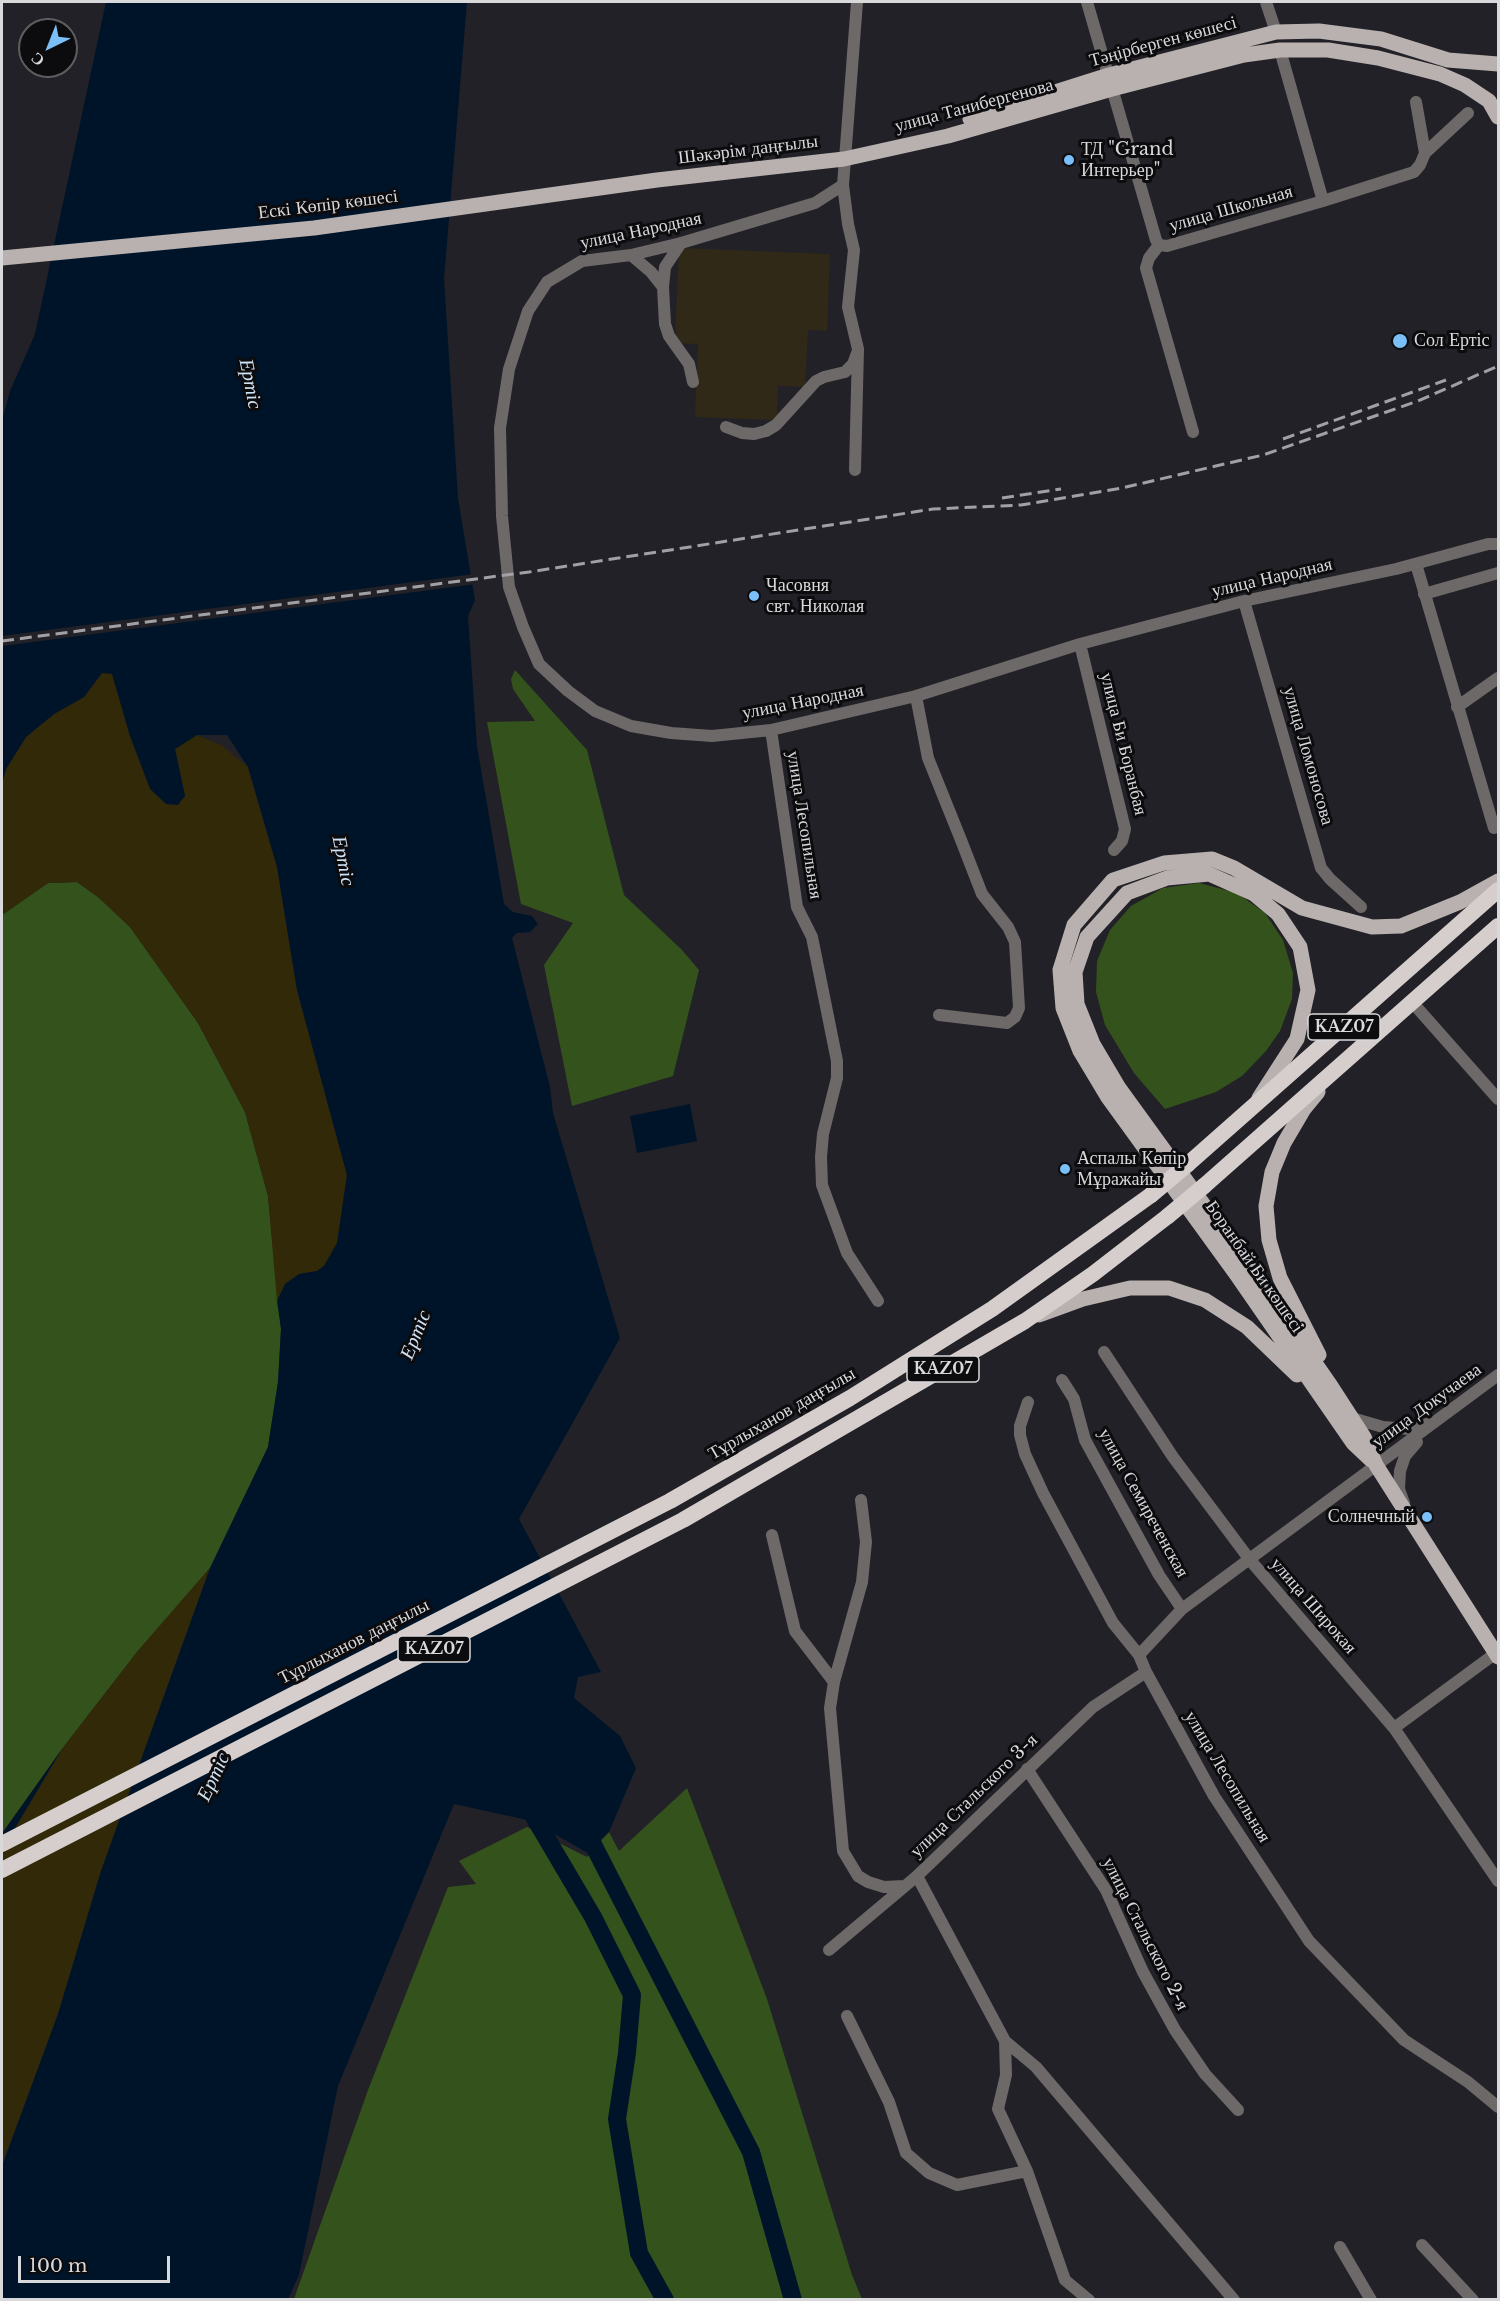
<!DOCTYPE html>
<meta charset="utf-8">
<style>
body{margin:0}
#map{position:relative;width:1500px;height:2301px;overflow:hidden;background:#222127;font-family:"Libre Baskerville",serif}
canvas{display:block}
.frame{position:absolute;inset:0;border:3px solid #d9d9dc;pointer-events:none}
.north{position:absolute;left:18px;top:18px;width:60px;height:60px;box-sizing:border-box;background:#0c0b0e;border:2px solid #5e5d60;border-radius:50%;rotate:223deg;font-size:16px;font-weight:700;line-height:24px;text-align:center;color:#d9d9dc}
.north::after{content:'';display:block;margin:auto;width:21px;height:27px;background:#7abff8;clip-path:polygon(50% 0,100% 100%,50% 72%,0 100%)}
.scale{position:absolute;left:18px;top:2256px;width:152px;height:27px;box-sizing:border-box;border:3px solid #d9d9dc;border-top:0;padding-left:8px;font-size:18px;line-height:21px;white-space:nowrap;color:#d9d9dc;-webkit-text-stroke:4px #0c0b0e;paint-order:stroke}
</style>
<div id="map">
<canvas width="1500" height="2301"></canvas>
<div class="frame"></div>
<div class="north">С</div>
<div class="scale">100 m</div>
</div>
<script>
const ctx = document.querySelector('canvas').getContext('2d');
ctx.lineJoin = 'round';
function fill(path, color) {
  ctx.fillStyle = color;
  ctx.fill(path, 'evenodd');
}
function shape(rows) {
  const path = new Path2D();
  for (const r of rows) {
    path.moveTo(r[0], r[1]);
    for (let i = 2; i < r.length; i += 2) path.lineTo(r[i], r[i + 1]);
  }
  return path;
}
function stroke(path, color, width, dash) {
  ctx.strokeStyle = color;
  ctx.lineWidth = width;
  ctx.lineCap = dash ? 'butt' : 'round';
  ctx.setLineDash(dash || []);
  ctx.stroke(path);
}
function label(font, color, halo, rows, align = 'center') {
  ctx.font = font + ' "Libre Baskerville",serif';
  ctx.lineWidth = 6;
  ctx.setLineDash([]);
  ctx.textBaseline = 'middle';
  ctx.strokeStyle = halo;
  ctx.fillStyle = color;
  for (const [text, x, y, turn = 0] of rows) {
    ctx.save();
    ctx.translate(x, y);
    ctx.rotate((+turn || 0) * Math.PI / 180);
    ctx.textAlign = isNaN(turn) ? turn : align;
    if (halo) ctx.strokeText(text, 0, 0);
    ctx.fillText(text, 0, 0);
    ctx.restore();
  }
}
const commercial = shape([
 [679,248,830,254,827,331,808,330,805,387,778,386,777,420,695,417,698,344,675,343]
]);
const green = shape([
 [515,670,587,750,624,895,682,950,699,970,673,1076,572,1106,544,965,573,923,521,904,487,722,535,721,513,689,511,679],
 [77,882,98,897,130,927,198,1023,245,1112,268,1196,281,1329,278,1382,268,1447,210,1568,137,1652,62,1749,2,1833,2,915,48,883],
 [1199,883,1237,893,1265,913,1283,940,1293,973,1292,999,1280,1031,1266,1051,1242,1076,1216,1092,1165,1109,1134,1073,1105,1025,1096,992,1097,961,1110,930,1131,906,1163,888],
 [687,1788,767,1999,852,2275,862,2299,294,2299,368,2090,448,1887,476,1884,459,1861,527,1827,587,1857,609,1832,619,1851]
]);
const sand = shape([
 [102,673,112,673,130,736,185,796,175,749,197,735,221,745,248,767,277,867,297,990,347,1175,337,1243,324,1266,317,1271,299,1274,286,1284,277,1301,268,1196,245,1112,198,1023,130,927,98,897,77,882,48,883,2,915,2,784,6,769,26,737,54,714,84,697],
 [210,1568,101,1871,58,2014,2,2166,2,1850,62,1749,137,1652]
]);
const water = shape([
 [106,2,467,2,444,279,458,498,475,600,468,616,477,746,504,904,513,912,532,916,538,924,530,932,517,933,512,938,550,1087,553,1113,620,1338,519,1519,601,1672,578,1677,574,1698,620,1736,636,1768,609,1832,586,1852,532,1821,454,1804,338,2086,299,2275,288,2299,2,2299,2,2166,58,2014,101,1871,210,1568,268,1447,278,1382,281,1329,277,1301,285,1284,299,1274,317,1271,324,1266,337,1243,347,1175,297,990,277,867,248,767,227,735,197,735,175,749,185,796,178,805,166,804,150,789,130,736,112,674,102,673,84,697,54,714,26,737,6,769,2,784,2,420,10,391,35,334],
 [690,1104,697,1141,637,1153,630,1116],
 [62,1749,2,1850,2,1834]
]);
const pier = shape([
 [474,574,476,584,2,646,2,636]
]);
const river = shape([
 [527,1805,593,1917,632,1995,627,2053,617,2119,639,2253,665,2300],
 [582,1823,751,2152,793,2300]
]);
const minor = shape([
 [1087,2,1156,240,1159,245,1167,246,1323,201,1414,172,1420,165,1425,153,1468,113],
 [1266,2,1276,32],
 [1280,50,1323,201],
 [1416,102,1425,153],
 [843,185,815,203,681,243,631,255,582,261,547,282,528,311,509,369,500,428,502,516,509,587,523,627,539,664,568,691,595,711,631,726,671,733,712,736,771,730,916,696,1080,644,1244,601,1396,569,1488,544,1498,544],
 [681,243,665,267,663,287,665,324,669,336,689,364,693,382],
 [1159,245,1149,258,1146,268,1193,432],
 [631,255,651,272,663,287],
 [726,427,742,433,754,434,766,431,776,425,816,381,824,377,845,372,853,364,857,353],
 [855,470,858,349,848,307,854,250,848,224,843,185,857,2],
 [1416,564,1494,828],
 [1424,594,1498,573],
 [1244,601,1321,868,1330,879,1361,907],
 [1080,644,1125,829,1122,841,1114,850],
 [916,696,928,758,961,840,982,894,1008,927,1015,942,1019,1008,1015,1017,1007,1023,939,1015],
 [1457,707,1498,678],
 [771,730,797,907,812,937,837,1061,837,1078,823,1134,821,1157,822,1185,847,1253,878,1301],
 [1412,1002,1498,1099],
 [1104,1352,1173,1457,1250,1560,1394,1728,1498,1881],
 [1062,1380,1074,1399,1085,1440,1159,1575,1182,1609],
 [1028,1402,1020,1426,1020,1435,1025,1454,1043,1493,1113,1623,1139,1655,1146,1672,1214,1796,1309,1941,1404,2040,1468,2082,1498,2107],
 [1352,1418,1383,1427,1410,1429,1430,1423],
 [861,1500,866,1542,862,1582,834,1682,830,1708,843,1851,858,1876,868,1882,884,1887,904,1886],
 [1404,1503,1399,1489,1400,1471,1405,1456,1417,1442],
 [772,1535,795,1631,834,1682],
 [1139,1655,1182,1609,1498,1375],
 [1394,1728,1496,1653],
 [1027,1769,1106,1890,1143,1972,1175,2030,1205,2074,1238,2110],
 [917,1876,1005,2041,1036,2067,1234,2300],
 [829,1950,917,1876,1093,1707,1146,1672],
 [847,2016,889,2102,906,2153,929,2173,957,2185,1027,2171],
 [1005,2041,1006,2075,998,2109,1027,2171,1065,2280,1089,2300],
 [1422,2245,1473,2300],
 [1340,2247,1371,2300]
]);
const major = shape([
 [970,119,1109,75,1276,32,1319,31,1381,39,1448,60,1498,64],
 [2,258,314,228,657,180,844,159,948,136,1112,89,1244,55,1280,50,1328,50,1378,58,1440,74,1465,85,1489,101,1498,117],
 [1318,1092,1304,1109,1284,1143,1272,1172,1266,1206,1269,1240,1280,1278,1319,1355],
 [1259,1098,1297,1039,1308,990,1300,947,1278,914,1254,894,1209,874,1167,878,1127,893,1087,937,1075,972,1077,1004,1093,1044,1119,1088,1248,1266,1331,1386,1364,1437,1376,1465,1498,1657],
 [1039,1315,1083,1299,1130,1288,1169,1288,1205,1300,1247,1327,1297,1375],
 [1371,1460,1353,1443,1236,1274,1107,1096,1080,1051,1063,1008,1060,970,1074,925,1113,880,1164,863,1212,859,1234,868,1302,908,1372,927,1401,926,1460,902,1498,881]
]);
const highway = shape([
 [1188,1164,1498,890],
 [1204,1186,1498,926],
 [2,1844,670,1501,850,1398,992,1309,1151,1195],
 [2,1870,683,1520,1025,1321,1093,1274,1168,1216]
]);
const rail = shape([
 [1283,439,1446,380],
 [1002,498,1061,489],
 [2,641,529,572,933,509,1021,505,1122,488,1263,455,1418,401,1498,366]
]);
const highwayBridge = shape([
 [1151,1195,1188,1164],
 [1168,1216,1204,1186]
]);
const markers = [
 [1069,160,6,"#7abff8"],
 [1400,341,8,"#7abff8"],
 [754,596,6,"#7abff8"],
 [1065,1169,6,"#7abff8"],
 [1427,1517,6,"#7abff8"]
];
const shields = [
 [1344,1027,72],
 [943,1369,72],
 [434,1649,72]
];
const shieldNames = [
 ["KAZ07",1344,1027],
 ["KAZ07",943,1369],
 ["KAZ07",434,1649]
];
const streetNames = [
 ["Тәңірберген көшесі",1163,42,-15],
 ["улица Танибергенова",974,106,-15],
 ["Шәкәрім даңғылы",748,150,-7],
 ["Ескі Көпір көшесі",328,205,-7],
 ["улица Школьная",1231,209,-16],
 ["улица Народная",641,231,-12],
 ["улица Народная",1272,578,-13],
 ["улица Народная",803,702,-11],
 ["улица Би Боранбая",1123,744,76],
 ["улица Ломоносова",1308,756,74],
 ["улица Лесопильная",804,825,81],
 ["Боранбай Би көшесі",1254,1267,55],
 ["улица Докучаева",1427,1406,-36],
 ["Тұрлыханов даңғылы",782,1414,-30],
 ["улица Семиреченская",1143,1503,61],
 ["улица Широкая",1313,1606,49],
 ["Тұрлыханов даңғылы",354,1642,-27],
 ["улица Лесопильная",1227,1777,59],
 ["улица Стальского 3-я",974,1796,-44],
 ["улица Стальского 2-я",1145,1934,63]
];
const poiNames = [
 ["ТД \"Grand",1081,150],
 ["Интерьер\"",1081,171],
 ["Сол Ертіс",1414,341],
 ["Часовня",766,586],
 ["свт. Николая",766,607],
 ["Аспалы Көпір",1077,1159],
 ["Мұражайы",1077,1180],
 ["Солнечный",1415,1517,"right"]
];
const waterNames = [
 ["Ертіс",250,384,79],
 ["Ертіс",343,861,79],
 ["Ертіс",416,1335,-68],
 ["Ертіс",214,1777,-65]
];
fill(commercial, '#302918');
fill(green, '#34531c');
fill(sand, '#312908');
fill(water, '#001429');
fill(pier, '#222127');
stroke(river, '#001429', 18);
stroke(minor, '#6d6968', 12);
stroke(major, '#b8b1af', 15);
stroke(highway, '#d6cecc', 16);
stroke(rail, '#a1a0a4', 3, [12, 6]);
stroke(highwayBridge, '#d6cecc', 16);
for (const [x, y, r, color] of markers) {
  const dot = new Path2D();
  dot.arc(x, y, r, 0, 2 * Math.PI);
  ctx.fillStyle = color;
  ctx.fill(dot);
  stroke(dot, '#0c0b0e', 2);
}
for (const [x, y, w] of shields) {
  const box = new Path2D();
  box.roundRect(x - w / 2, y - 13, w, 26, 4.5);
  ctx.fillStyle = '#0c0b0e';
  ctx.fill(box);
  stroke(box, '#d9d9dc', 1.5);
}
label('bold 16px', '#d9d9dc', null, shieldNames);
label('18px', '#d9d9dc', '#0c0b0e', streetNames);
label('18px', '#d9d9dc', '#0c0b0e', poiNames, 'left');
label('italic 20px', '#cfe2f4', '#0c0b0e', waterNames);
</script>
